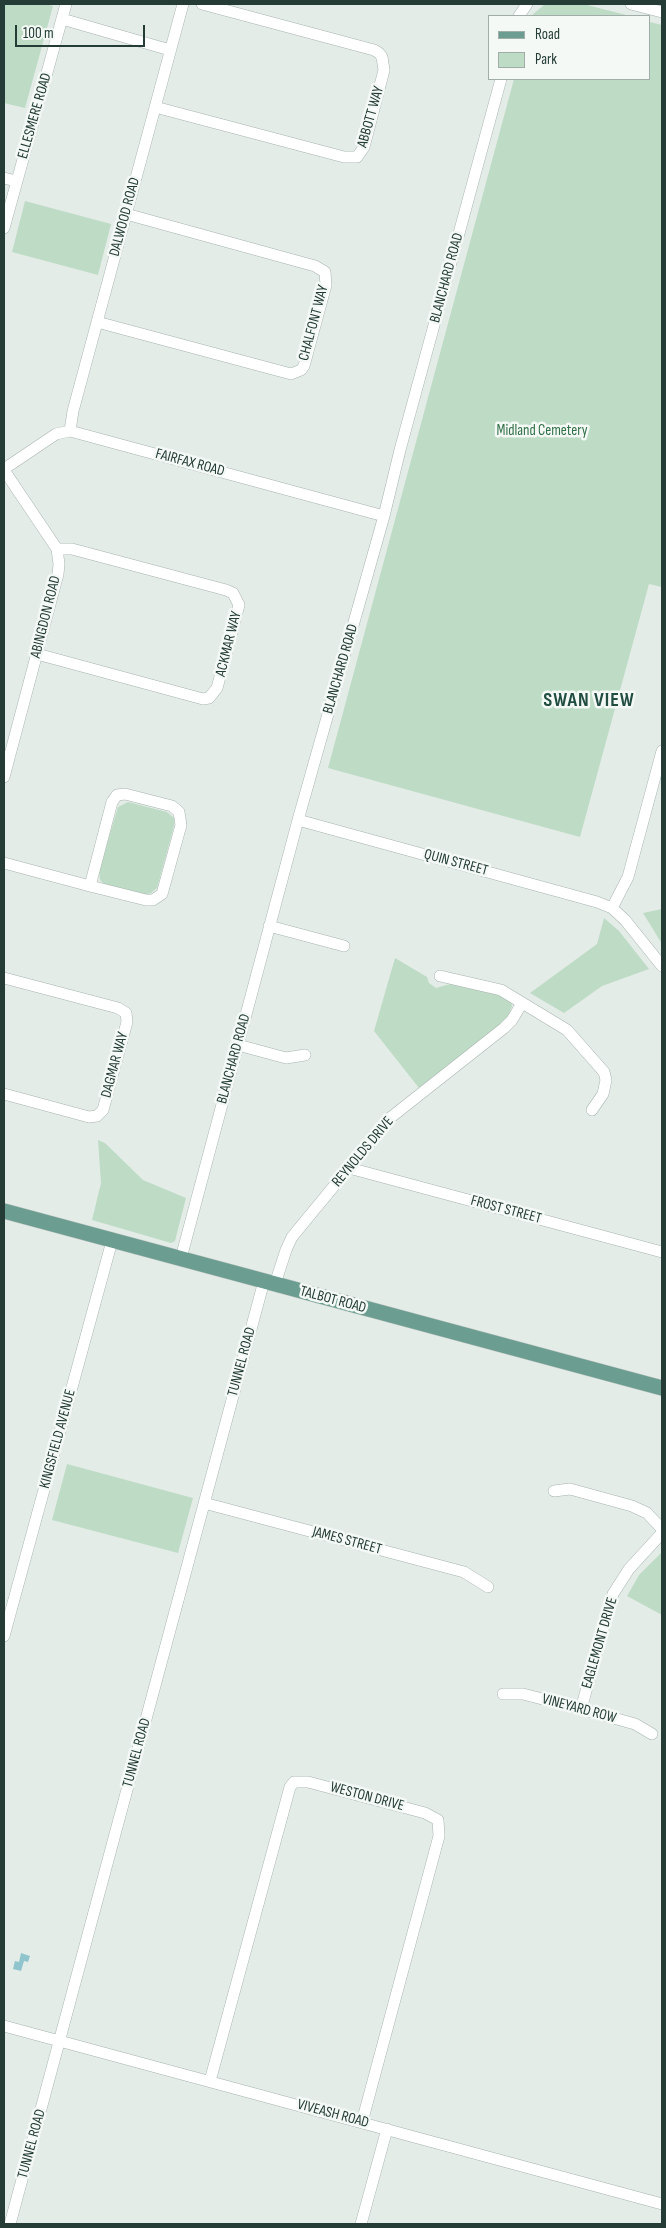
<!DOCTYPE html>
<style>
body{margin:0}
#map{position:relative;width:666px;height:2228px;overflow:hidden;background:#e4ece8;font-family:"Sofia Sans Condensed",sans-serif}
canvas{display:block}
.frame{position:absolute;inset:0;border:5px solid #243c35;pointer-events:none}
.legend{position:absolute;left:488px;top:15px;width:162px;height:65px;box-sizing:border-box;background:#f4f9f6;border:1px solid #a1ada9;margin:0;padding:6px 9px;list-style:none;font-size:15px;color:#243c35}
.legend li{display:flex;align-items:center;gap:10px;height:25px}
.legend b{width:25px;border:1px solid #a1ada9}
.scale{position:absolute;left:15px;top:25px;width:130px;height:22px;box-sizing:border-box;border:2px solid #243c35;border-top:0;padding-left:6px;font-size:15px;line-height:18px;white-space:nowrap;color:#243c35;-webkit-text-stroke:4px #f4f9f6;paint-order:stroke}
</style>
<div id="map">
<canvas width="666" height="2228"></canvas>
<div class="frame"></div>
<ul class="legend">
<li><b style="height:6px;background:#6b9e90"></b>Road</li>
<li><b style="height:14px;background:#bedbc5"></b>Park</li>
</ul>
<div class="scale">100 m</div>
</div>
<script>
const ctx = document.querySelector('canvas').getContext('2d');
ctx.lineJoin = 'round';
function fill(path, color) {
  ctx.fillStyle = color;
  ctx.fill(path, 'evenodd');
}
function shape(rows) {
  const path = new Path2D();
  for (const r of rows) {
    path.moveTo(r[0], r[1]);
    for (let i = 2; i < r.length; i += 2) path.lineTo(r[i], r[i + 1]);
  }
  return path;
}
function stroke(path, color, width, dash) {
  ctx.strokeStyle = color;
  ctx.lineWidth = width;
  ctx.lineCap = dash ? 'butt' : 'round';
  ctx.setLineDash(dash || []);
  ctx.stroke(path);
}
function label(font, color, halo, rows, align = 'center') {
  ctx.font = font + ' "Sofia Sans Condensed",sans-serif';
  ctx.lineWidth = 5;
  ctx.setLineDash([]);
  ctx.textBaseline = 'middle';
  ctx.strokeStyle = halo;
  ctx.fillStyle = color;
  for (const [text, x, y, turn = 0] of rows) {
    ctx.save();
    ctx.translate(x, y);
    ctx.rotate((+turn || 0) * Math.PI / 180);
    ctx.textAlign = isNaN(turn) ? turn : align;
    if (halo) ctx.strokeText(text, 0, 0);
    ctx.fillText(text, 0, 0);
    ctx.restore();
  }
}
const green = shape([
 [4,4,45,4,53,6,25,108,4,103],
 [545,4,587,5,630,16,531,16],
 [650,22,662,25,662,587,649,584,580,837,328,768,514,79,650,79],
 [25,201,111,224,98,275,12,252],
 [128,802,167,812,174,818,174,826,157,888,151,893,144,896,105,885,100,880,99,871,118,807],
 [662,909,662,944,643,913],
 [604,918,619,931,649,969,602,986,564,1013,530,993,597,944],
 [395,958,427,977,429,983,436,988,454,983,493,992,511,1002,512,1006,507,1019,419,1088,374,1031],
 [98,1140,105,1143,143,1180,186,1198,175,1241,171,1243,92,1220,101,1183],
 [67,1464,193,1498,178,1553,52,1520],
 [662,1552,662,1615,627,1596,639,1575]
]);
const water = shape([
 [21,1953,30,1956,28,1962,24,1961,21,1971,13,1969,15,1961,19,1962]
]);
const minor = shape([
 [631,4,662,12],
 [519,16,527,4],
 [62,19,170,50],
 [155,107,344,157,357,157,364,147,384,70,382,57,379,53,374,50,202,4],
 [4,178,16,181],
 [4,228,66,4],
 [97,322,291,374,301,370,304,366,326,285,325,272,315,266,126,214],
 [70,431,73,411,183,4],
 [4,469,56,434,70,431,384,516],
 [4,470,57,549,59,564,58,574,4,777],
 [37,654,203,699,209,698,217,688,239,605,233,593,226,590,72,549,57,549],
 [298,820,597,902,612,908,625,920,662,966],
 [4,863,90,886,146,900,153,900,162,894,181,825,179,812,172,806,125,794,117,795,112,802,90,886],
 [612,908,628,877,662,751],
 [269,926,344,946],
 [440,976,501,990,567,1030,604,1072,606,1080,603,1094,592,1110],
 [4,978,118,1008,126,1013,127,1022,103,1110,97,1116,89,1117,4,1094],
 [238,1045,286,1058,305,1055],
 [349,1168,662,1252],
 [181,1258,298,820,384,516,400,450,501,79],
 [275,1284,286,1250,292,1237,390,1118,504,1028,512,1020,522,1003],
 [554,1491,570,1489,632,1506,647,1513,662,1529],
 [204,1503,464,1572,488,1587],
 [4,1636,112,1241],
 [503,1694,523,1694,581,1709,635,1724,652,1734],
 [581,1709,613,1594,629,1569,662,1533],
 [4,2026,662,2204],
 [210,2081,290,1787,294,1782,308,1782,425,1813,438,1820,439,1836,362,2122],
 [10,2224,264,1281],
 [361,2224,387,2129]
]);
const major = shape([
 [4,1211,662,1388]
]);
const streetNames = [
 ["ELLESMERE ROAD",35,116,-74],
 ["ABBOTT WAY",371,117,-74],
 ["DALWOOD ROAD",125,217,-75],
 ["BLANCHARD ROAD",447,278,-75],
 ["CHALFONT WAY",314,323,-75],
 ["FAIRFAX ROAD",190,463,15],
 ["ABINGDON ROAD",46,617,-76],
 ["ACKMAR WAY",229,644,-76],
 ["BLANCHARD ROAD",341,669,-74],
 ["QUIN STREET",456,863,15],
 ["BLANCHARD ROAD",234,1059,-75],
 ["DAGMAR WAY",115,1065,-75],
 ["REYNOLDS DRIVE",363,1152,-50],
 ["FROST STREET",506,1210,15],
 ["TALBOT ROAD",333,1300,15],
 ["TUNNEL ROAD",242,1362,-75],
 ["KINGSFIELD AVENUE",58,1439,-75],
 ["JAMES STREET",347,1541,15],
 ["EAGLEMONT DRIVE",600,1643,-74],
 ["VINEYARD ROW",579,1709,15],
 ["TUNNEL ROAD",137,1753,-75],
 ["WESTON DRIVE",367,1797,15],
 ["VIVEASH ROAD",333,2114,15],
 ["TUNNEL ROAD",32,2144,-75]
];
const parkNames = [
 ["Midland Cemetery",542,431]
];
const districtNames = [
 ["SWAN VIEW",589,701]
];
fill(green, '#bedbc5');
fill(water, '#90c5cd');
stroke(minor, '#a7b4af', 12);
stroke(major, '#c2c8c6', 16);
stroke(minor, '#fff', 11);
stroke(major, '#6b9e90', 15);
label('15px', '#243c35', '#f4f9f6', streetNames);
label('15px', '#327048', '#f4f9f6', parkNames);
ctx.letterSpacing = '1px';
label('bold 20px', '#224d41', '#f4f9f6', districtNames);
ctx.letterSpacing = '0px';
</script>
